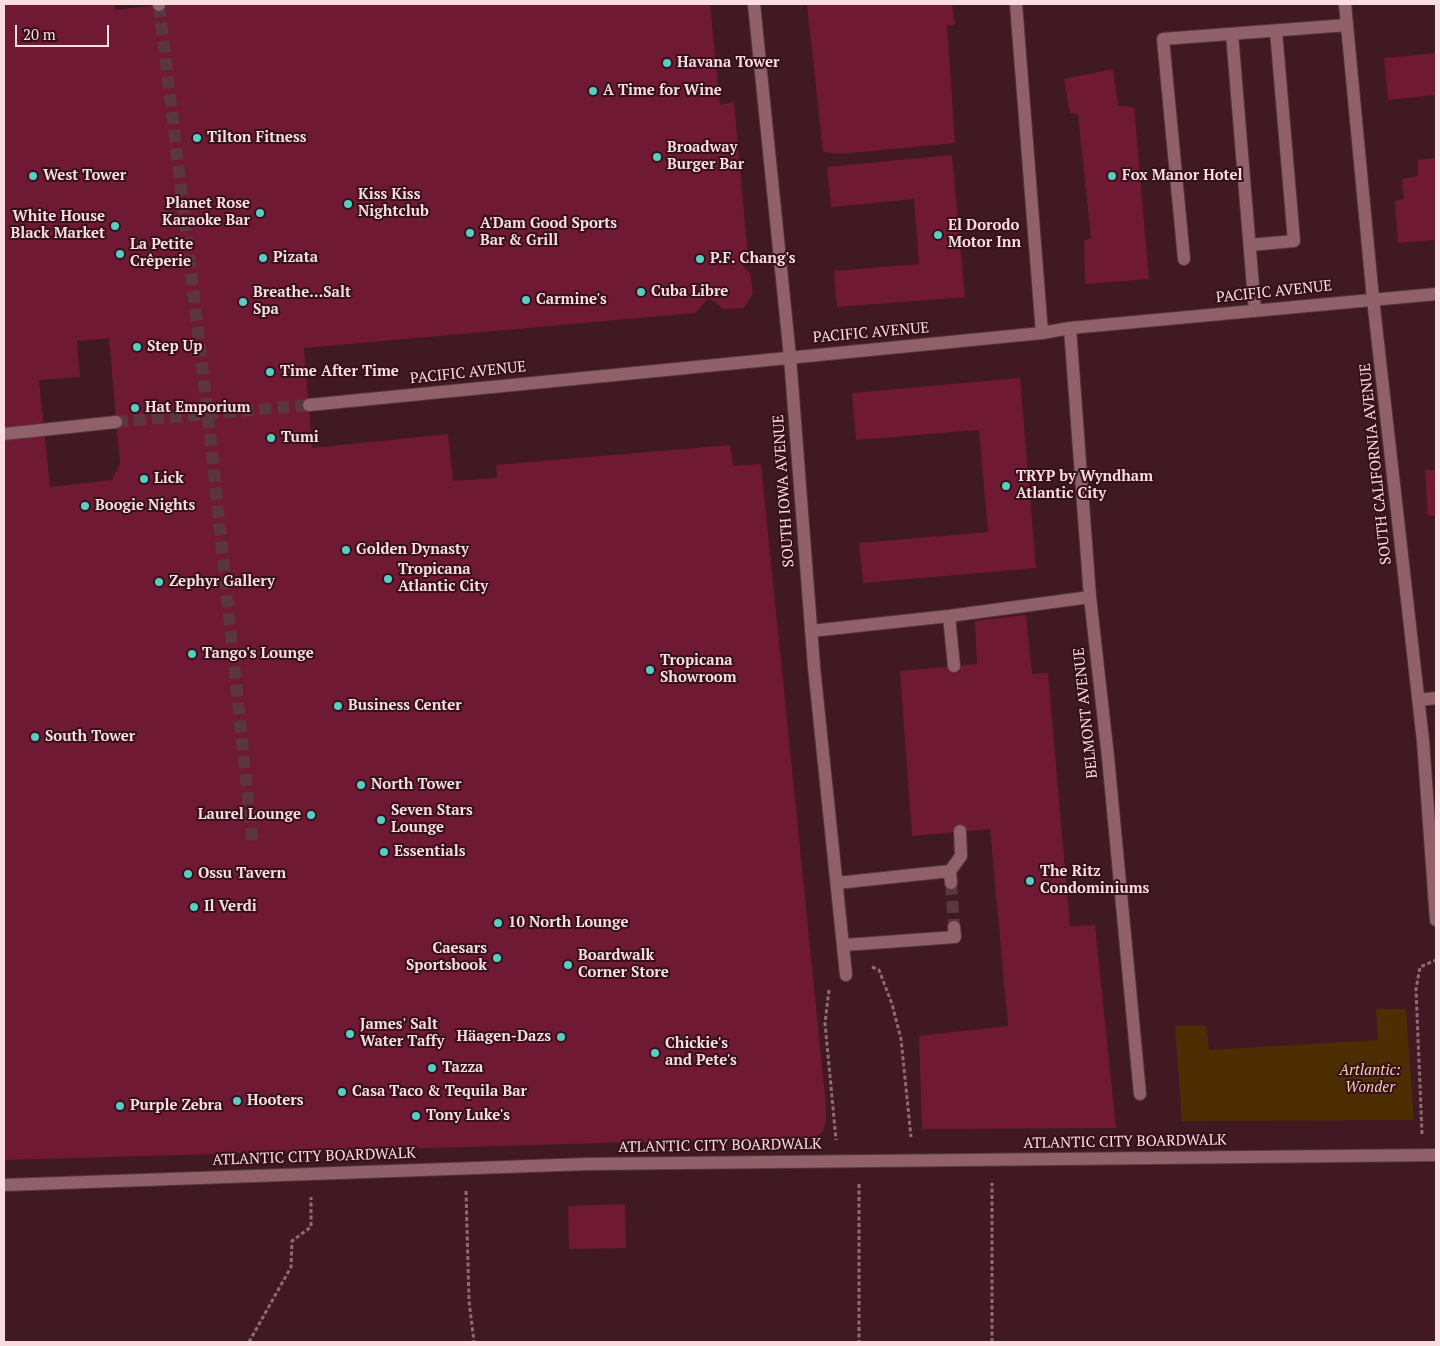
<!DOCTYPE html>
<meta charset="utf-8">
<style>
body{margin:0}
#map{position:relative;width:1440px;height:1346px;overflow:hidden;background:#401922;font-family:"PT Serif",serif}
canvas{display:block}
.frame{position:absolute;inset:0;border:5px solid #f9dde1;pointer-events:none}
.scale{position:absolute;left:15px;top:25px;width:94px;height:22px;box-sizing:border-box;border:2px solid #f9dde1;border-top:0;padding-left:6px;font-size:15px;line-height:18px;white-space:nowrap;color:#f9dde1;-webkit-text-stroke:4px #350f19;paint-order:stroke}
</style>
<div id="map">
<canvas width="1440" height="1346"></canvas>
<div class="frame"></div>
<div class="scale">20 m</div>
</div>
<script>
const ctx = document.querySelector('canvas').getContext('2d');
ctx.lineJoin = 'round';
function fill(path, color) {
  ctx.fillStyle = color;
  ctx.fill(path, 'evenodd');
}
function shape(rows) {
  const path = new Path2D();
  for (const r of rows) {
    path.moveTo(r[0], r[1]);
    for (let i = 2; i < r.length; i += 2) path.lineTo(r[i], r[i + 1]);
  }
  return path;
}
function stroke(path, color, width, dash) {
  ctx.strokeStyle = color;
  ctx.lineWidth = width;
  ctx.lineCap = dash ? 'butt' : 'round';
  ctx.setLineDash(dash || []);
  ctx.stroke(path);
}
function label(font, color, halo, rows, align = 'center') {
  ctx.font = font + ' "PT Serif",serif';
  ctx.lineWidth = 4;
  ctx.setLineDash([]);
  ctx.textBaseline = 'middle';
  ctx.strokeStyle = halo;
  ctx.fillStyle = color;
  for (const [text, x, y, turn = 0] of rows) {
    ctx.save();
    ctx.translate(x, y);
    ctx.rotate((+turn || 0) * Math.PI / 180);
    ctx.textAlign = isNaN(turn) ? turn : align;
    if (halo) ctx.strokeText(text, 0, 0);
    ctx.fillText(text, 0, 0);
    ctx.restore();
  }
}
const green = shape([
 [1376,1009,1406,1009,1414,1120,1182,1121,1175,1026,1206,1025,1209,1050,1378,1040]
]);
const building = shape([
 [4,4,115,4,115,10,164,4,710,4,720,105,734,102,748,256,742,265,750,273,753,293,744,308,724,309,709,298,695,313,304,348,312,448,448,434,453,481,497,478,496,465,730,445,733,466,761,464,826,1105,826,1121,823,1131,816,1137,4,1160],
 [109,338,120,464,112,480,50,487,39,380,80,377,77,341],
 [807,4,952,4,955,25,947,25,955,143,839,154,823,152],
 [1436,53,1436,95,1388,100,1384,58],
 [1113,69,1118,106,1134,107,1149,279,1085,284,1084,240,1091,239,1078,114,1070,113,1064,79],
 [952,155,965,297,837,307,834,271,919,264,914,199,831,207,827,167],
 [1436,158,1436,240,1398,243,1395,201,1404,199,1402,179,1418,176,1418,160],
 [1020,378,1036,568,863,583,859,543,988,532,979,430,856,440,852,393],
 [1425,470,1436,470,1436,515,1428,516],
 [1026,615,1032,674,1048,673,1070,926,1095,925,1116,1128,922,1129,919,1036,1008,1026,990,829,912,836,900,671,977,664,975,621],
 [625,1204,626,1248,569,1249,568,1206]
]);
const minorTunnel = shape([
 [159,5,208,415,253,846],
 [116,422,309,405],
 [951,883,954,927]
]);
const path = shape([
 [872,967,879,970,892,1004,901,1039,911,1137],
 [829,990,825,1023,836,1140],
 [1422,1134,1416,989,1420,967,1436,960],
 [859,1184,859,1342],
 [466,1191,469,1301,474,1342],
 [249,1342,291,1267,292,1241,311,1227,311,1197],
 [992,1342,992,1183]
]);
const minor = shape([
 [159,4,159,5],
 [754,4,790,357,814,667,846,975],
 [1016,4,1042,333],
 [1345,4,1373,299,1423,741,1436,920],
 [1232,34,1255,311],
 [1250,245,1294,241,1276,31],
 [1184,259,1163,39,1347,25],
 [1070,328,1090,597,1108,757,1140,1094],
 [309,405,1042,333,1070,328,1436,294],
 [4,434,116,422],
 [949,616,954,666],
 [811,631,949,616,1090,597],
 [1419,700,1436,698],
 [950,871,961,856,960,831],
 [837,883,950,871,951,883],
 [844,945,955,937,954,927],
 [4,1185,587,1164,1436,1155]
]);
const markers = [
 [667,63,5,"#56cec3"],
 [593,91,5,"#56cec3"],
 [197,138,5,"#56cec3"],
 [657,157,5,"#56cec3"],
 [33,176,5,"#56cec3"],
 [1112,176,5,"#56cec3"],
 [348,204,5,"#56cec3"],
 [260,213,5,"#56cec3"],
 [115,226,5,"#56cec3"],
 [470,233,5,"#56cec3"],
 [938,235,5,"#56cec3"],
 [120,254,5,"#56cec3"],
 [263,258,5,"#56cec3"],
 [700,259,5,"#56cec3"],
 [641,292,5,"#56cec3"],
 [526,300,5,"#56cec3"],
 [243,302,5,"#56cec3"],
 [137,347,5,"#56cec3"],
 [270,372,5,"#56cec3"],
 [135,408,5,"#56cec3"],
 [271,438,5,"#56cec3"],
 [144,479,5,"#56cec3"],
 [1006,486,5,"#56cec3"],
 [85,506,5,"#56cec3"],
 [346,550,5,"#56cec3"],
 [388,579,5,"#56cec3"],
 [159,582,5,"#56cec3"],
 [192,654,5,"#56cec3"],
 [650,670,5,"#56cec3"],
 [338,706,5,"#56cec3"],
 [35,737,5,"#56cec3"],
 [361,785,5,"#56cec3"],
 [311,815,5,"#56cec3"],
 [381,820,5,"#56cec3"],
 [384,852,5,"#56cec3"],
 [188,874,5,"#56cec3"],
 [1030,881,5,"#56cec3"],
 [194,907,5,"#56cec3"],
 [498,923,5,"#56cec3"],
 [497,958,5,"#56cec3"],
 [568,965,5,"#56cec3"],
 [350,1034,5,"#56cec3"],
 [561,1037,5,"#56cec3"],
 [655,1053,5,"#56cec3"],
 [432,1068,5,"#56cec3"],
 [342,1092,5,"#56cec3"],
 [237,1101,5,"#56cec3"],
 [120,1106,5,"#56cec3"],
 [416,1116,5,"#56cec3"]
];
const poiNames = [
 ["Havana Tower",677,63],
 ["A Time for Wine",603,91],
 ["Tilton Fitness",207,138],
 ["Broadway",667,148],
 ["Burger Bar",667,165],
 ["West Tower",43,176],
 ["Fox Manor Hotel",1122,176],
 ["Kiss Kiss",358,195],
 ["Nightclub",358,212],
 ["Planet Rose",250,204,"right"],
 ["Karaoke Bar",250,221,"right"],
 ["White House",105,217,"right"],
 ["Black Market",105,234,"right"],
 ["A'Dam Good Sports",480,224],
 ["Bar & Grill",480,241],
 ["El Dorodo",948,226],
 ["Motor Inn",948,243],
 ["La Petite",130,245],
 ["Crêperie",130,262],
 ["Pizata",273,258],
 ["P.F. Chang's",710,259],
 ["Cuba Libre",651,292],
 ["Breathe...Salt",253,293],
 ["Spa",253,310],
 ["Carmine's",536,300],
 ["Step Up",147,347],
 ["Time After Time",280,372],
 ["Hat Emporium",145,408],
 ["Tumi",281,438],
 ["TRYP by Wyndham",1016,477],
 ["Atlantic City",1016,494],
 ["Lick",154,479],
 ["Boogie Nights",95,506],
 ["Golden Dynasty",356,550],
 ["Tropicana",398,570],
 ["Atlantic City",398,587],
 ["Zephyr Gallery",169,582],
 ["Tango's Lounge",202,654],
 ["Tropicana",660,661],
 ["Showroom",660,678],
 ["Business Center",348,706],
 ["South Tower",45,737],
 ["North Tower",371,785],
 ["Seven Stars",391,811],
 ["Lounge",391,828],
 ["Laurel Lounge",301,815,"right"],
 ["Essentials",394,852],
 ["The Ritz",1040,872],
 ["Condominiums",1040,889],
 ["Ossu Tavern",198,874],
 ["Il Verdi",204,907],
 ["10 North Lounge",508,923],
 ["Caesars",487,949,"right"],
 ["Sportsbook",487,966,"right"],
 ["Boardwalk",578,956],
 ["Corner Store",578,973],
 ["James' Salt",360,1025],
 ["Water Taffy",360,1042],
 ["Häagen-Dazs",551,1037,"right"],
 ["Chickie's",665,1044],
 ["and Pete's",665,1061],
 ["Tazza",442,1068],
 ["Casa Taco & Tequila Bar",352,1092],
 ["Hooters",247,1101],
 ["Purple Zebra",130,1106],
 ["Tony Luke's",426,1116]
];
const streetNames = [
 ["PACIFIC AVENUE",1274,292,-6],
 ["PACIFIC AVENUE",871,333,-5],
 ["PACIFIC AVENUE",468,373,-6],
 ["SOUTH CALIFORNIA AVENUE",1376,464,-96],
 ["SOUTH IOWA AVENUE",784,491,-94],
 ["BELMONT AVENUE",1086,713,-96],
 ["ATLANTIC CITY BOARDWALK",1125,1142,-1],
 ["ATLANTIC CITY BOARDWALK",720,1146,-1],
 ["ATLANTIC CITY BOARDWALK",314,1157,-2]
];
const parkNames = [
 ["Artlantic:",1370,1071],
 ["Wonder",1370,1088]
];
fill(green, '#4d2d02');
fill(building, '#701934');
stroke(minorTunnel, '#5c363f', 12, [12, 6]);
stroke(minor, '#58373f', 14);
stroke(path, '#8e6c73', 3, [4, 2.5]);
stroke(minor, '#90616a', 12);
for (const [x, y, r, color] of markers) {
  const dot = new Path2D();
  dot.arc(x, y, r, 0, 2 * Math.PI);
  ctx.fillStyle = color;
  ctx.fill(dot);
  stroke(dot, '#350f19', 2);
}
label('bold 15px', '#f9dde1', '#350f19', poiNames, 'left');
label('15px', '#f9dde1', '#350f19', streetNames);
label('italic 15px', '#f4d1ae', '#350f19', parkNames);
</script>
